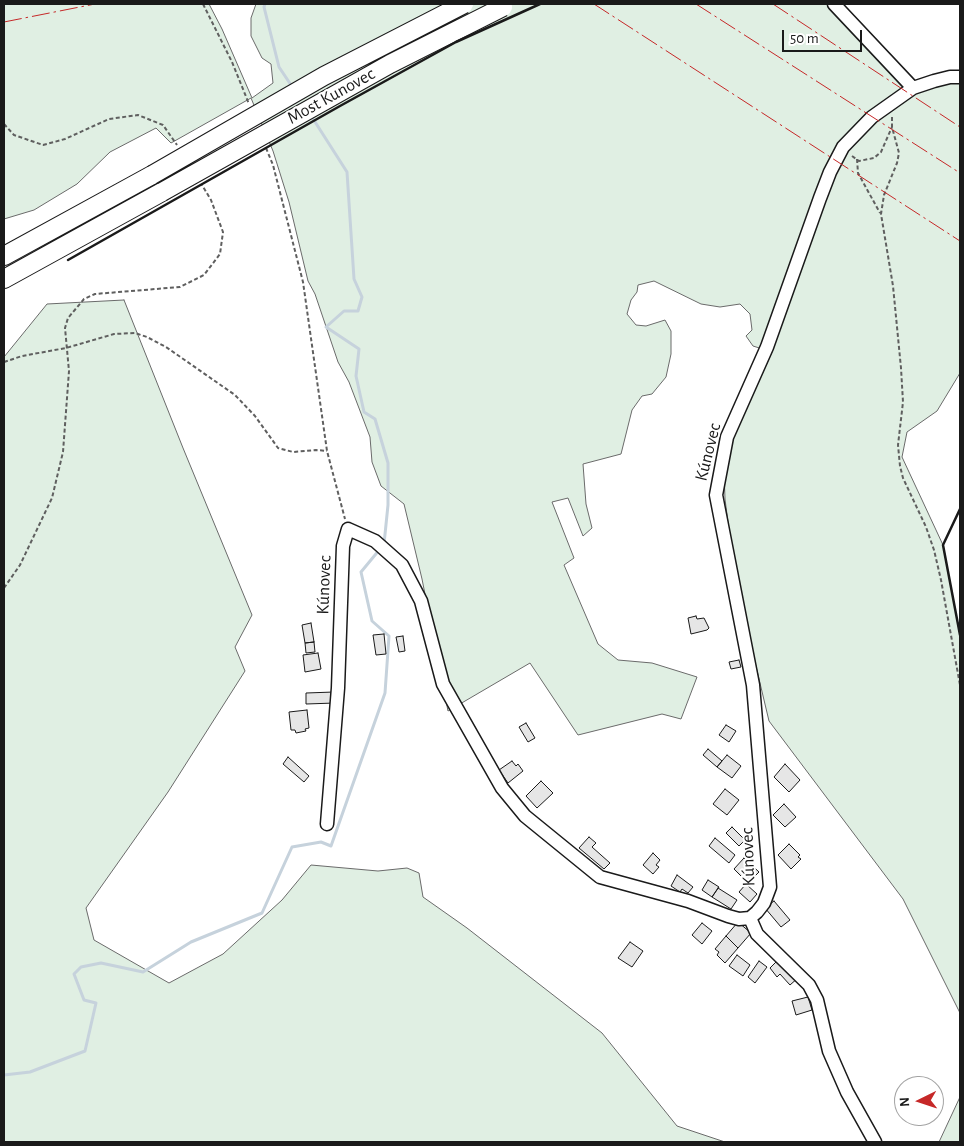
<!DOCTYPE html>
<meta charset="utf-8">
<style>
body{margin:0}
#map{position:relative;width:964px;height:1146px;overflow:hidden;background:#fff;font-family:"Alegreya Sans",sans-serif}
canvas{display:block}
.frame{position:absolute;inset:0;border:5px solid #1a1a1a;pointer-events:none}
.north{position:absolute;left:894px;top:1076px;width:50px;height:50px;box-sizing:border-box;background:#fff;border:1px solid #a3a3a3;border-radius:50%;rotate:266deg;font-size:14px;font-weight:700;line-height:20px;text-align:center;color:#1a1a1a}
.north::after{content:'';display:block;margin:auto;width:18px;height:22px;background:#c62828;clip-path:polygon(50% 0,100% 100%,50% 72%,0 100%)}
.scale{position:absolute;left:782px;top:30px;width:80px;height:22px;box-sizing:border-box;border:2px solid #1a1a1a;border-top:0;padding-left:6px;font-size:15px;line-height:18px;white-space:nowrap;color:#1a1a1a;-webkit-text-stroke:4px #fff;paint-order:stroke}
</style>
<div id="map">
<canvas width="964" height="1146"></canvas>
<div class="frame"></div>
<div class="north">N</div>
<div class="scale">50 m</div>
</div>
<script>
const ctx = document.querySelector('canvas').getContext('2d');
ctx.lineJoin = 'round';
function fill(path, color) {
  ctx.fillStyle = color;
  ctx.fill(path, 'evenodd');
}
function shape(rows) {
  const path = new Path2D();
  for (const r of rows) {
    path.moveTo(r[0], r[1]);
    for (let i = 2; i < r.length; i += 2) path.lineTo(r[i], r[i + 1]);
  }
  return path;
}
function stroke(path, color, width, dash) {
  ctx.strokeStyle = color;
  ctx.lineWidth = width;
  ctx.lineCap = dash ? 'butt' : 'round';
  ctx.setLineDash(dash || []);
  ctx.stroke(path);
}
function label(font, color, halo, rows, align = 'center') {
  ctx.font = font + ' "Alegreya Sans",sans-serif';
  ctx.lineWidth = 4;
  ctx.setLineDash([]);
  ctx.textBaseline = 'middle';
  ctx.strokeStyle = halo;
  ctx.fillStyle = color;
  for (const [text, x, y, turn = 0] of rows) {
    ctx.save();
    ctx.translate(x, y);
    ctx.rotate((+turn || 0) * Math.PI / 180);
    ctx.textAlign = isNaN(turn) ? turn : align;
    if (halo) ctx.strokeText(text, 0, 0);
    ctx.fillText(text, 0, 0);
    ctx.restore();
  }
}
const green = shape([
 [4,4,209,4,222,29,252,98,273,83,271,64,262,58,251,36,251,18,256,4,840,4,892,60,922,87,960,81,960,373,937,411,907,432,902,457,943,545,960,635,960,1013,903,899,769,721,735,578,725,499,724,472,731,443,772,352,753,346,746,336,752,330,750,314,740,304,720,307,701,304,654,281,638,285,637,292,631,300,627,314,636,325,646,326,665,320,671,331,671,354,666,377,652,394,642,396,632,410,621,454,583,464,586,504,592,528,583,536,568,498,552,502,574,558,564,565,598,644,618,660,652,663,697,677,681,719,662,714,578,735,530,663,448,711,422,579,404,504,381,486,372,462,370,437,349,382,338,362,315,294,308,281,289,202,273,151,251,98,171,143,156,128,110,152,77,184,34,210,4,219,4,4],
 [124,300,183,448,252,615,235,647,245,671,168,792,86,908,94,940,169,983,223,954,282,900,311,865,378,871,407,868,419,873,423,897,467,928,602,1033,677,1126,725,1142,4,1142,4,357,47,304,124,300],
 [960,1097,960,1142,939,1142,960,1097]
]);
const stream = shape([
 [265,4,264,7,279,67,293,88],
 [310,114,347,172,354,279,362,297,358,311,344,311,326,327,359,349,356,376,364,412,375,419,388,463,388,505,384,544],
 [4,1075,30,1072,85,1051,96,1003,84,1000,74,974,81,967,101,963,143,972,191,942,262,913,292,847,321,842,331,846,385,693,389,636,372,621,361,572,380,549]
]);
const building = shape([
 [696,616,697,619,704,618,709,628,707,630,691,634,688,618,696,616],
 [311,623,314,642,305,643,302,625,311,623],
 [384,634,386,654,376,655,373,635,384,634],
 [403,636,405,651,399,652,396,637,403,636],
 [314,642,315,652,306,653,305,643,314,642],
 [318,653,321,669,305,672,303,655,318,653],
 [739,660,741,667,731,669,729,662,739,660],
 [334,692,335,703,306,704,306,693,334,692],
 [307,710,309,728,305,729,306,731,296,733,295,730,291,730,289,712,307,710],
 [526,723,535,738,528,742,519,727,526,723],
 [726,725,736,731,729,742,719,735,726,725],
 [708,749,722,761,717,767,703,755,708,749],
 [727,755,741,766,732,778,717,767,727,755],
 [288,757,309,776,304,782,283,764,288,757],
 [512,761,516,766,518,764,523,771,508,783,499,770,512,761],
 [785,764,800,780,789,792,774,777,785,764],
 [541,781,553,793,537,808,526,796,541,781],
 [725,789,739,800,727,815,713,804,725,789],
 [784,804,796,817,785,827,773,815,784,804],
 [732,827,745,840,739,846,726,833,732,827],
 [589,837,596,843,592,847,610,863,604,869,579,848,589,837],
 [715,838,735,855,729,863,709,846,715,838],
 [789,844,800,855,798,857,801,859,791,869,778,855,789,844],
 [653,853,660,860,656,865,659,867,653,874,643,865,653,853],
 [744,858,759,872,748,883,734,869,744,858],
 [677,875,693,887,688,893,682,889,680,892,671,886,677,875],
 [708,880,719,887,712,897,702,890,708,880],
 [746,884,757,894,750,902,739,892,746,884],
 [718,888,737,900,731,909,712,897,718,888],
 [774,901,790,920,781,927,765,908,774,901],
 [738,922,751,933,738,948,726,936,738,922],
 [702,923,712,931,702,944,692,935,702,923],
 [726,936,738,948,725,963,717,955,719,952,715,949,726,936],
 [630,942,643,951,632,967,618,958,630,942],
 [737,955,750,965,743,976,729,966,737,955],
 [780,958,799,977,790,985,780,974,777,977,770,968,780,958],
 [759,961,767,967,755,983,748,977,759,961],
 [808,997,812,1010,796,1015,792,1001,808,997]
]);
const path = shape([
 [203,4,232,62,249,104],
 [892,117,892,127,899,153,897,163,884,195,881,214,893,286,901,368,903,402,898,445,900,466,903,478,926,527,934,550,941,580,960,685],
 [4,124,14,135,43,145,65,139,109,119,138,115,163,125,177,145],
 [266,148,273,165,303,282,327,451,345,519],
 [852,156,859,161,874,158,881,152,892,127],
 [857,159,858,173,880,213],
 [4,362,22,356,66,348,114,334,135,333,147,337,166,347,235,395,255,416,278,448,293,452,316,450,327,451],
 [4,588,20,565,52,498,63,452,69,371,65,328,68,318,84,299,95,294,180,287,204,275,220,254,223,232,211,200,202,185]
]);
const minor = shape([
 [834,4,913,88],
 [327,824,338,688,343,546,348,529,375,541,402,565,421,601,443,684,502,788,525,816,600,877,688,901,728,916,739,919,750,918,757,912,764,903,770,887,753,685,716,495,727,437,767,347,820,198,830,172,843,147,872,117,913,88,934,81,950,77,960,77],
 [750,918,757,934,809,985,817,1000,829,1051,847,1092,875,1142]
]);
const highway = shape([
 [4,256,152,175],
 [4,279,162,192]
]);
const highwayBridge = shape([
 [152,175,324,76,464,4],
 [162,192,390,64,503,7]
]);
const wall = shape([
 [68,260,340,106,456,42,540,4],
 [960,509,943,545,960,635]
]);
const power = shape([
 [594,4,960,241],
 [696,4,960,173],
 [773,4,960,127],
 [4,22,95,4]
]);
const streetNames = [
 ["Most Kunovec",331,96,-29],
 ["Kúnovec",708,452,-76],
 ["Kúnovec",324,585,-88],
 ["Kúnovec",748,857,-92]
];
fill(green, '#e0efe3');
stroke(green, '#6a6a6a', 1);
stroke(stream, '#c6d2dc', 3);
fill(building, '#e6e6e6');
stroke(building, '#1a1a1a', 1);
stroke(minor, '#1a1a1a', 15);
stroke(highway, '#1a1a1a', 20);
stroke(path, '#5f5f5f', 2, [4, 2.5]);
stroke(minor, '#fff', 12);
stroke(highway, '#fff', 18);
stroke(highwayBridge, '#1a1a1a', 20, []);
stroke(highwayBridge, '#fff', 18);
stroke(wall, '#1a1a1a', 2.5);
stroke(power, '#c62828', 1, [18, 4, 2.5, 4]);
label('18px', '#1a1a1a', '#fff', streetNames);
</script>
